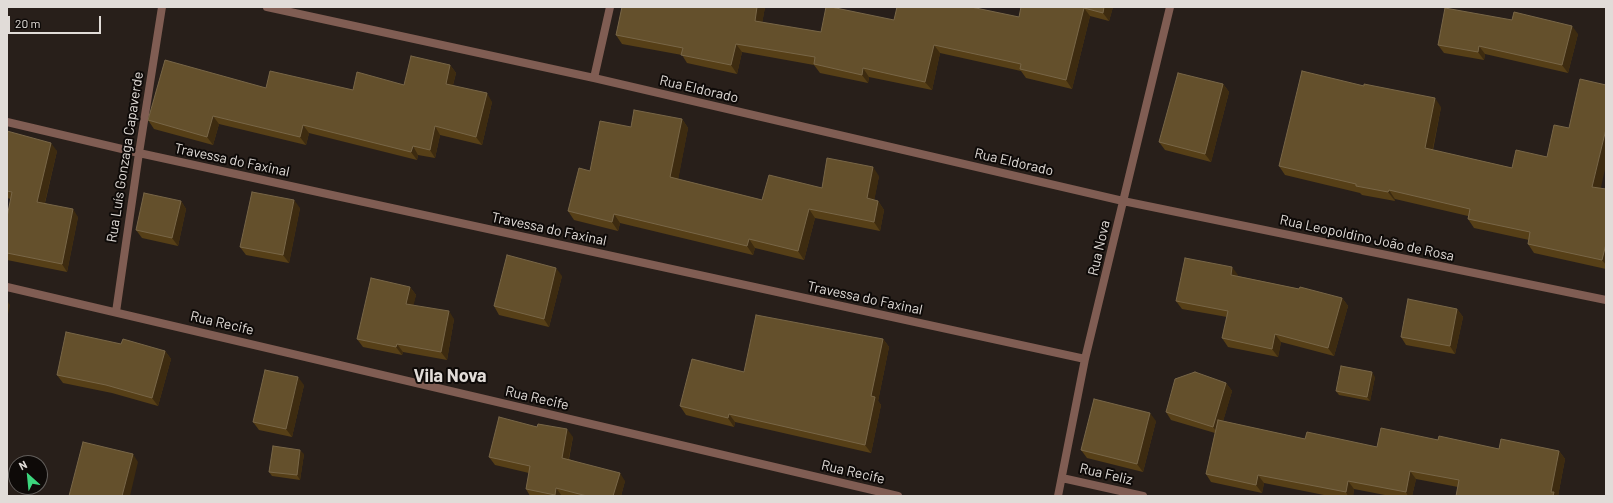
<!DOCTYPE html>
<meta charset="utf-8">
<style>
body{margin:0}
#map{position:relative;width:1613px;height:503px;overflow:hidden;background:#281f1a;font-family:Barlow,sans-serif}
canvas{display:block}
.frame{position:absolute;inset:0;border:8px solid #e1dcd8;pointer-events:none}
.north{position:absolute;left:8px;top:455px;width:40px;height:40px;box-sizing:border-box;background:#0e0a08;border:1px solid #625e5b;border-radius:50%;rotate:333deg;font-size:11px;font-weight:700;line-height:16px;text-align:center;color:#e1dcd8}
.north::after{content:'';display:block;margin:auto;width:14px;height:18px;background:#3cd77e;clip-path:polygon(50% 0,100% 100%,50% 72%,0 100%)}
.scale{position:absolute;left:8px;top:16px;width:93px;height:18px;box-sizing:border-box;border:2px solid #e1dcd8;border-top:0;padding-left:5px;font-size:12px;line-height:14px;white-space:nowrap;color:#e1dcd8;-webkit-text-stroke:3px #0e0a08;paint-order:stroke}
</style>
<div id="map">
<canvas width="1613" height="503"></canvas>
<div class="frame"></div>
<div class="north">N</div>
<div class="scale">20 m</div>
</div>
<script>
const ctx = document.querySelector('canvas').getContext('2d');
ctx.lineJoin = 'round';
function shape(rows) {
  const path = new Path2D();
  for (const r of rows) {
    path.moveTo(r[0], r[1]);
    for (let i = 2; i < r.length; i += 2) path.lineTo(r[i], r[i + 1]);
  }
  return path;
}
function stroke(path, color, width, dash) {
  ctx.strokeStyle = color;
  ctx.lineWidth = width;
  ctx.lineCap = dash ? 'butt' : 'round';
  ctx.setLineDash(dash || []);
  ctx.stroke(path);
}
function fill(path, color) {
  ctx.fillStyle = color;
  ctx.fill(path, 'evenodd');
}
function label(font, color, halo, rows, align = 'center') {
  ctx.font = font + ' Barlow,sans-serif';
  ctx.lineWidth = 4;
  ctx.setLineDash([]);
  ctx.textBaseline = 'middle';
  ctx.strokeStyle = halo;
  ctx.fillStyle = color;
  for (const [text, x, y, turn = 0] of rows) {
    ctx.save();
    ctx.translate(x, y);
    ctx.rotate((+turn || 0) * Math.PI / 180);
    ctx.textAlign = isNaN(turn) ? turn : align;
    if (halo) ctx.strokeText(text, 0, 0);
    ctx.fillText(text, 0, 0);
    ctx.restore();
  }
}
const street = shape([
 [267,7,594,78,1123,201,1606,300],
 [594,78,610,7],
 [7,122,139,153,1085,359],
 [7,287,898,496],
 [116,312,139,153,162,7],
 [1062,478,1143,496],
 [1058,496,1085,359,1170,7]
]);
const wall = shape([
 [622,7,765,7,762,23,821,32,894,20,1019,17,1021,7,1113,7,1109,21,1090,16,1072,89,1026,78,1021,71,940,53,932,90,869,77,868,83,820,73,814,65,742,52,737,74,687,63,682,55,622,44,616,35],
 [1578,34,1568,73,1485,54,1484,60,1444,53,1438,45],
 [450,65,456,73,453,85,492,102,482,145,440,135,435,158,418,155,417,160,309,133,306,145,219,124,213,145,154,129,148,120,266,88,353,90,404,85],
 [1223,84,1229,92,1211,162,1165,150,1159,142],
 [1441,107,1433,150,1606,189,1606,269,1534,253,1528,244,1529,240,1474,228,1468,219,1468,216,1395,199,1395,201,1362,195,1360,193,1285,175,1279,166],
 [682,119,688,128,678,179,762,200,879,176,874,200,878,201,884,210,880,231,815,218,804,260,755,248,753,255,620,223,618,231,574,220,568,211,631,127],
 [7,131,57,151,45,203,78,217,67,272,7,260,7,217,11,199,7,198],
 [181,201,186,209,178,246,142,238,136,230],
 [300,208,289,263,246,255,240,247],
 [1238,275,1238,276,1342,298,1348,306,1334,356,1281,342,1278,357,1228,347,1222,338,1227,317,1182,309,1176,301],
 [562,276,549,327,499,315,494,306],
 [410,287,416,295,413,305,454,319,447,360,403,352,402,355,363,347,357,339],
 [1457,309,1463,317,1455,354,1406,345,1401,337],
 [883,339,889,347,878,401,881,405,871,453,735,422,734,427,686,415,680,406,744,372],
 [121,344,165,351,171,359,158,406,112,393,63,383,57,375],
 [1375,377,1370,401,1339,395,1336,391],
 [1226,383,1232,391,1223,421,1305,439,1377,447,1438,440,1499,449,1559,451,1565,459,1558,496,1456,496,1458,487,1416,479,1412,496,1390,496,1354,489,1353,496,1329,496,1264,483,1262,493,1211,482,1206,474,1215,433,1171,420,1166,412],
 [304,385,292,437,259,430,253,422],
 [1156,421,1143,472,1087,458,1081,450],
 [573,437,569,459,625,481,621,496,530,496,526,489,529,473,495,465,489,457],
 [304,454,300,480,272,476,269,472]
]);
const shadedWall = shape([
 [757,7,765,7,761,30,755,21],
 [1104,7,1113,7,1109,21,1103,13],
 [1084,8,1090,16,1072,89,1066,80],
 [1572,26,1578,34,1568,73,1562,65],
 [736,44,742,52,737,74,731,65],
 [934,45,940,53,932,90,925,82],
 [1479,46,1485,54,1484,60,1478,52],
 [450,65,456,73,451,92,446,84],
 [863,68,869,77,868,83,862,75],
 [1223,84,1229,92,1211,162,1205,154],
 [487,93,492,102,482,145,476,137],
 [1435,98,1441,107,1431,157,1425,148],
 [213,116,219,124,213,145,207,137],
 [682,119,688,128,677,186,670,177],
 [303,125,309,133,306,145,300,137],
 [435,126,440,135,435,158,430,150],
 [1606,129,1606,165,1599,196,1592,187],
 [51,143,57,151,43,210,37,202],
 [413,146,418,155,417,160,411,152],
 [873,167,879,176,873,207,867,198],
 [1389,190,1395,199,1395,201,1388,192],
 [294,200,300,208,289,263,283,255],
 [181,201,186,209,178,246,172,238],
 [878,201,884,210,880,231,874,222],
 [73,209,78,217,67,272,62,264],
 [809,209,815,218,804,260,798,251],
 [614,214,620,223,618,231,612,222],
 [749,239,755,248,753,255,747,246],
 [1606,244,1606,265,1602,260],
 [1232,267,1238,275,1237,283,1231,275],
 [556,268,562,276,549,327,544,319],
 [410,287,416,295,412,312,406,304],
 [1342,298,1348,306,1334,356,1328,348],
 [7,301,10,305,7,319],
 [1457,309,1463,317,1455,354,1450,346],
 [449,311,454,319,447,360,441,352],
 [1275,334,1281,342,1278,357,1272,349],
 [883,339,889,347,878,401,881,405,871,453,865,445,871,396],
 [397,344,403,352,402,355,396,347],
 [165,351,171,359,158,406,152,398],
 [1372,372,1375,377,1370,401,1367,397],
 [298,377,304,385,292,437,286,429],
 [1226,383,1232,391,1219,435,1213,427],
 [1150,413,1156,421,1143,472,1137,464],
 [729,414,735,422,734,427,728,418],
 [567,429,573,437,567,466,562,458],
 [300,450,304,454,300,480,297,475],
 [1559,451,1565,459,1558,496,1553,496,1551,492],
 [133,454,138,462,130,496,122,496],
 [1410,471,1416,479,1412,496,1408,496,1406,492],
 [620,473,625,481,621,496,613,496],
 [1258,475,1264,483,1262,493,1256,485],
 [1348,481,1354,489,1353,496,1348,496,1346,492],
 [556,488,562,496,556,496,555,495]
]);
const building = shape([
 [622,7,757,7,755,21,821,32,826,7,831,7,894,20,897,7,971,7,1019,17,1021,7,1104,7,1103,13,1084,8,1066,80,1020,69,1021,64,934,45,925,82,863,68,862,75,814,64,815,57,736,44,731,65,681,55,683,48,616,35,622,7],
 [1445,8,1512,20,1514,12,1572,26,1562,65,1479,46,1478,52,1438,45,1445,8],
 [411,56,450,65,446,84,487,93,476,137,435,126,430,150,413,146,411,152,303,125,300,137,213,116,207,137,148,120,165,60,266,88,270,71,353,90,357,72,404,85,411,56],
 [1302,71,1364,86,1364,84,1435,98,1425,148,1512,168,1516,150,1547,157,1554,125,1569,128,1580,79,1606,85,1606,129,1592,187,1606,189,1606,244,1602,260,1528,244,1530,232,1468,219,1470,209,1389,190,1388,192,1356,186,1356,184,1279,166,1302,71],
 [1178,73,1223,84,1205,154,1159,142,1178,73],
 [634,110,682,119,670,177,762,200,769,175,822,188,827,158,873,167,867,198,878,201,874,222,809,209,798,251,749,239,747,246,614,214,612,222,568,211,579,168,590,171,600,121,631,127,634,110],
 [7,131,51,143,37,202,73,209,62,264,7,253,7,217,12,192,7,191,7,131],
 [252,192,294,200,283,255,240,247,252,192],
 [144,193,181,201,172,238,136,230,144,193],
 [507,255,556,268,544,319,494,306,507,255],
 [1185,258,1232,267,1231,275,1299,289,1300,287,1342,298,1328,348,1275,334,1272,349,1222,338,1228,311,1176,301,1185,258],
 [371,278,410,287,406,304,449,311,441,352,397,344,396,347,357,339,371,278],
 [1408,299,1457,309,1450,346,1401,337,1408,299],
 [756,315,883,339,871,396,875,397,865,445,729,414,728,418,680,406,692,359,744,372,756,315],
 [66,332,121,344,123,339,165,351,152,398,106,385,57,375,66,332],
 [1341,366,1372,372,1367,397,1336,391,1341,366],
 [265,370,298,377,286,429,253,422,265,370],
 [1195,372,1226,383,1213,427,1166,412,1175,379,1195,372],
 [1094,399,1150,413,1137,464,1081,450,1094,399],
 [499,417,537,427,538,424,567,429,562,458,620,473,613,496,587,496,556,488,555,495,526,489,530,466,489,457,499,417],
 [1218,420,1305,439,1307,432,1377,447,1381,428,1438,440,1439,436,1499,449,1501,439,1559,451,1551,492,1554,492,1553,496,1456,496,1459,480,1410,471,1406,492,1348,481,1346,492,1258,475,1256,485,1206,474,1218,420],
 [83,442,133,454,122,496,69,496,83,442],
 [273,446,300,450,297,475,269,472,273,446]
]);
const streetNames = [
 ["Rua Eldorado",699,89,13],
 ["Rua Luís Gonzaga Capaverde",125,157,-81],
 ["Travessa do Faxinal",232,160,12],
 ["Rua Eldorado",1014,162,13],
 ["Travessa do Faxinal",549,229,12],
 ["Rua Leopoldino João de Rosa",1367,238,12],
 ["Rua Nova",1099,248,-77],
 ["Travessa do Faxinal",865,298,12],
 ["Rua Recife",222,323,13],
 ["Rua Recife",537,398,13],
 ["Rua Recife",853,472,13],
 ["Rua Feliz",1106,474,13]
];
const districtNames = [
 ["Vila Nova",450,376]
];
stroke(street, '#805d53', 8);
fill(wall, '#563f17');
fill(shadedWall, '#3d2b10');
fill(building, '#64502c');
stroke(building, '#786647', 1);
label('14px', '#e1dcd8', '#0e0a08', streetNames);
label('bold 18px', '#e1dcd8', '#0e0a08', districtNames);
</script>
